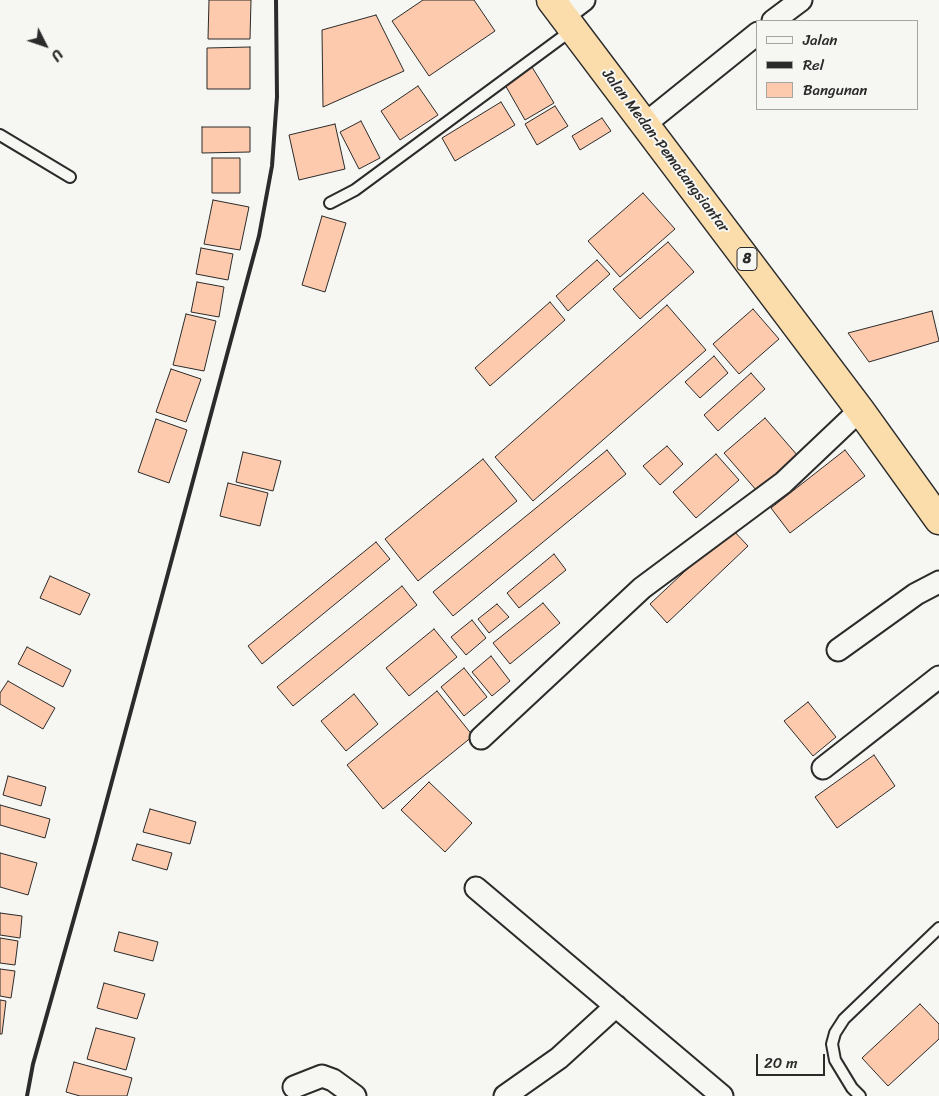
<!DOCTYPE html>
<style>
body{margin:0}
#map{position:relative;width:939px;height:1096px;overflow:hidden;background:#f6f6f2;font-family:Sriracha,sans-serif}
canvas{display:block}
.legend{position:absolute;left:756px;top:20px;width:162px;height:90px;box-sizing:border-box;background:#f6f6f2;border:1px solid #a5a5a2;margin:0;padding:6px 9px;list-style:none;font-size:15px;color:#2b2b2b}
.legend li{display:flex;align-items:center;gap:10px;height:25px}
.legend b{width:25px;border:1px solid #a5a5a2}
.north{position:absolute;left:20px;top:20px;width:50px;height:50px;-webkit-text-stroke:4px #f6f6f2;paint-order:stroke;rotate:131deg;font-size:14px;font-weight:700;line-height:20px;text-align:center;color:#2b2b2b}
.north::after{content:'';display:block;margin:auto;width:18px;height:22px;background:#2b2b2b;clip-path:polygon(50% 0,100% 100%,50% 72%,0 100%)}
.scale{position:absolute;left:756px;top:1054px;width:69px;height:22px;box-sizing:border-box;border:2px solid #2b2b2b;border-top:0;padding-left:6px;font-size:15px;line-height:18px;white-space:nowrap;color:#2b2b2b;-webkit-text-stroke:4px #f6f6f2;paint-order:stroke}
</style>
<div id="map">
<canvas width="939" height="1096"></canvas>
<ul class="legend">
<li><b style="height:6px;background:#f6f6f2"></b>Jalan</li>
<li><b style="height:6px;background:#2b2b2b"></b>Rel</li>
<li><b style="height:14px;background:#fdcaad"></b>Bangunan</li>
</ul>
<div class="north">U</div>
<div class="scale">20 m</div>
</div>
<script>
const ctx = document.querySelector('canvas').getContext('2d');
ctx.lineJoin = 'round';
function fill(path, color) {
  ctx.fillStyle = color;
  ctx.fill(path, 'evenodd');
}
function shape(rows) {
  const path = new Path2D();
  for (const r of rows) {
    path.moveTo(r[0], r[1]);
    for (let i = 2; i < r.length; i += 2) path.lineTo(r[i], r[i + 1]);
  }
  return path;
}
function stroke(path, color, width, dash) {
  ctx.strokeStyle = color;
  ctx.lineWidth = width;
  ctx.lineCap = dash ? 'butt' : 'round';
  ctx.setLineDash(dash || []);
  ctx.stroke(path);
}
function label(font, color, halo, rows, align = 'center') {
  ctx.font = font + ' Sriracha,sans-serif';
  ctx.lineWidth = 4;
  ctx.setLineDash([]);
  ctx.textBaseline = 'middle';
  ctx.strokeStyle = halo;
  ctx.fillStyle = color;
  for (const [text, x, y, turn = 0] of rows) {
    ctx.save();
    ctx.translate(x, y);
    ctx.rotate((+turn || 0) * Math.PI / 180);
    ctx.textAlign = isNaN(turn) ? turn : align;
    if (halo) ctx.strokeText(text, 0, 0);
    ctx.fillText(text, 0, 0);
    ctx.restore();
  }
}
const building = shape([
 [209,0,251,0,250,39,208,39,209,0],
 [423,0,474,0,495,31,429,76,392,21,423,0],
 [376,15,404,71,323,107,322,30,376,15],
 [250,47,250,89,207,89,207,48,250,47],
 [532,67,554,103,525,120,504,83,532,67],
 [418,86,438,115,400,140,381,111,418,86],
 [501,102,515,125,455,161,442,138,501,102],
 [555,106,568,126,537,145,525,124,555,106],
 [602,118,611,131,580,150,572,136,602,118],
 [361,121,380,158,359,169,340,132,361,121],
 [335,124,345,169,299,180,289,135,335,124],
 [202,127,250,127,250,152,202,153,202,127],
 [212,158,240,158,240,193,212,193,212,158],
 [643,193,675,229,620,277,588,241,643,193],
 [213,200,249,207,240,250,204,244,213,200],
 [322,216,346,223,325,292,302,285,322,216],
 [668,242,694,272,640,319,613,289,668,242],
 [201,248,233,254,228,280,196,274,201,248],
 [597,260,610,274,568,311,556,296,597,260],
 [197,282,224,287,219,317,191,312,197,282],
 [550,302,565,320,490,386,475,368,550,302],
 [667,305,706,350,533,501,495,457,667,305],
 [753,309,779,339,739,374,713,344,753,309],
 [932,311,939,341,869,362,848,333,932,311],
 [186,314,216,321,204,371,173,365,186,314],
 [714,356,728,373,700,398,685,382,714,356],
 [171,369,201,379,186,422,156,412,171,369],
 [751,373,765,389,718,431,704,415,751,373],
 [765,418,798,456,757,491,724,453,765,418],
 [156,419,187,430,169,483,138,472,156,419],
 [667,446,683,464,660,485,643,466,667,446],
 [607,450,626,474,453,616,433,592,607,450],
 [845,450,865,476,790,533,771,508,845,450],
 [243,452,281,461,273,491,236,482,243,452],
 [716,454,739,480,696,518,673,492,716,454],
 [483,459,517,501,418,581,385,539,483,459],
 [228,483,268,493,260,526,220,516,228,483],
 [731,528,748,546,667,623,650,604,731,528],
 [376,542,390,559,262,664,248,646,376,542],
 [554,554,566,570,519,608,507,593,554,554],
 [50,576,90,594,80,615,40,598,50,576],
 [402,586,417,605,293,706,277,687,402,586],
 [543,603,560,623,510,664,493,643,543,603],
 [497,604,509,617,489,633,478,619,497,604],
 [472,620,486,638,466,655,451,637,472,620],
 [434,629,457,657,409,696,386,668,434,629],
 [27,647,71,670,63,687,18,664,27,647],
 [491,656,510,681,492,696,472,672,491,656],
 [464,668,487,697,464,716,441,687,464,668],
 [8,681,55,708,43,729,0,704,0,693,8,681],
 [437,691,473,736,383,809,347,765,437,691],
 [354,694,378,724,346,751,321,721,354,694],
 [808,702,836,737,813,756,784,721,808,702],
 [874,755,895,786,837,828,815,797,874,755],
 [8,776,46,787,41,806,3,795,8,776],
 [429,782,472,823,445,852,401,810,429,782],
 [0,805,50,819,45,838,0,825,0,805],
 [150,809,196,822,190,844,143,832,150,809],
 [137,844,172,853,167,870,132,860,137,844],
 [0,853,37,863,28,895,0,887,0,853],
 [0,913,22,916,20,938,0,935,0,913],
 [119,932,158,942,153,961,114,951,119,932],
 [0,938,18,941,15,965,0,963,0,938],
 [0,969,15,971,11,998,0,996,0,969],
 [104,983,145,994,137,1019,97,1008,104,983],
 [0,1000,6,1001,2,1034,0,1034,0,1000],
 [920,1004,939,1024,939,1039,888,1086,862,1058,920,1004],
 [96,1028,135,1038,126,1070,87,1059,96,1028],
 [74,1062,132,1078,127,1096,80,1096,66,1092,74,1062]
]);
const lane = shape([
 [0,135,70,177],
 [330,203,355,190,572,30],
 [860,1096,852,1088,835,1060,832,1044,835,1033,844,1019,939,928]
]);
const street = shape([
 [563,16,584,0],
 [773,21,801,0],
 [645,124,758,33],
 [838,650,916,594,939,582],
 [481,738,642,588,783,483,860,410],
 [823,768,939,677],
 [476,888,722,1096],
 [294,1087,322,1076,333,1080,355,1096],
 [505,1096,559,1058,616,1006]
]);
const highway = shape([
 [551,0,860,410,939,520]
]);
const rail = shape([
 [27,1096,33,1064,95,844,259,236,272,166,277,97,276,0]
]);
const shields = [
 [747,259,20]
];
const shieldNames = [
 ["8",747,259]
];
const streetNames = [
 ["Jalan Medan-Pematangsiantar",665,151,53]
];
fill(building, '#fdcaad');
stroke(building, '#2b2b2b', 1);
stroke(lane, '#2b2b2b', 14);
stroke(street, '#2b2b2b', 25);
stroke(highway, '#2b2b2b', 31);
stroke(lane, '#f6f6f2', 10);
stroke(street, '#f6f6f2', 21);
stroke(highway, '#fbddab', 28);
stroke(rail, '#2b2b2b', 4);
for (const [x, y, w] of shields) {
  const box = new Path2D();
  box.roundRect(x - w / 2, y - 11.5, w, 23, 4);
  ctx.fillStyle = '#f6f6f2';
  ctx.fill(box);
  stroke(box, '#2b2b2b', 1);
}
label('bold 14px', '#2b2b2b', null, shieldNames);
label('15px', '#2b2b2b', '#f6f6f2', streetNames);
</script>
